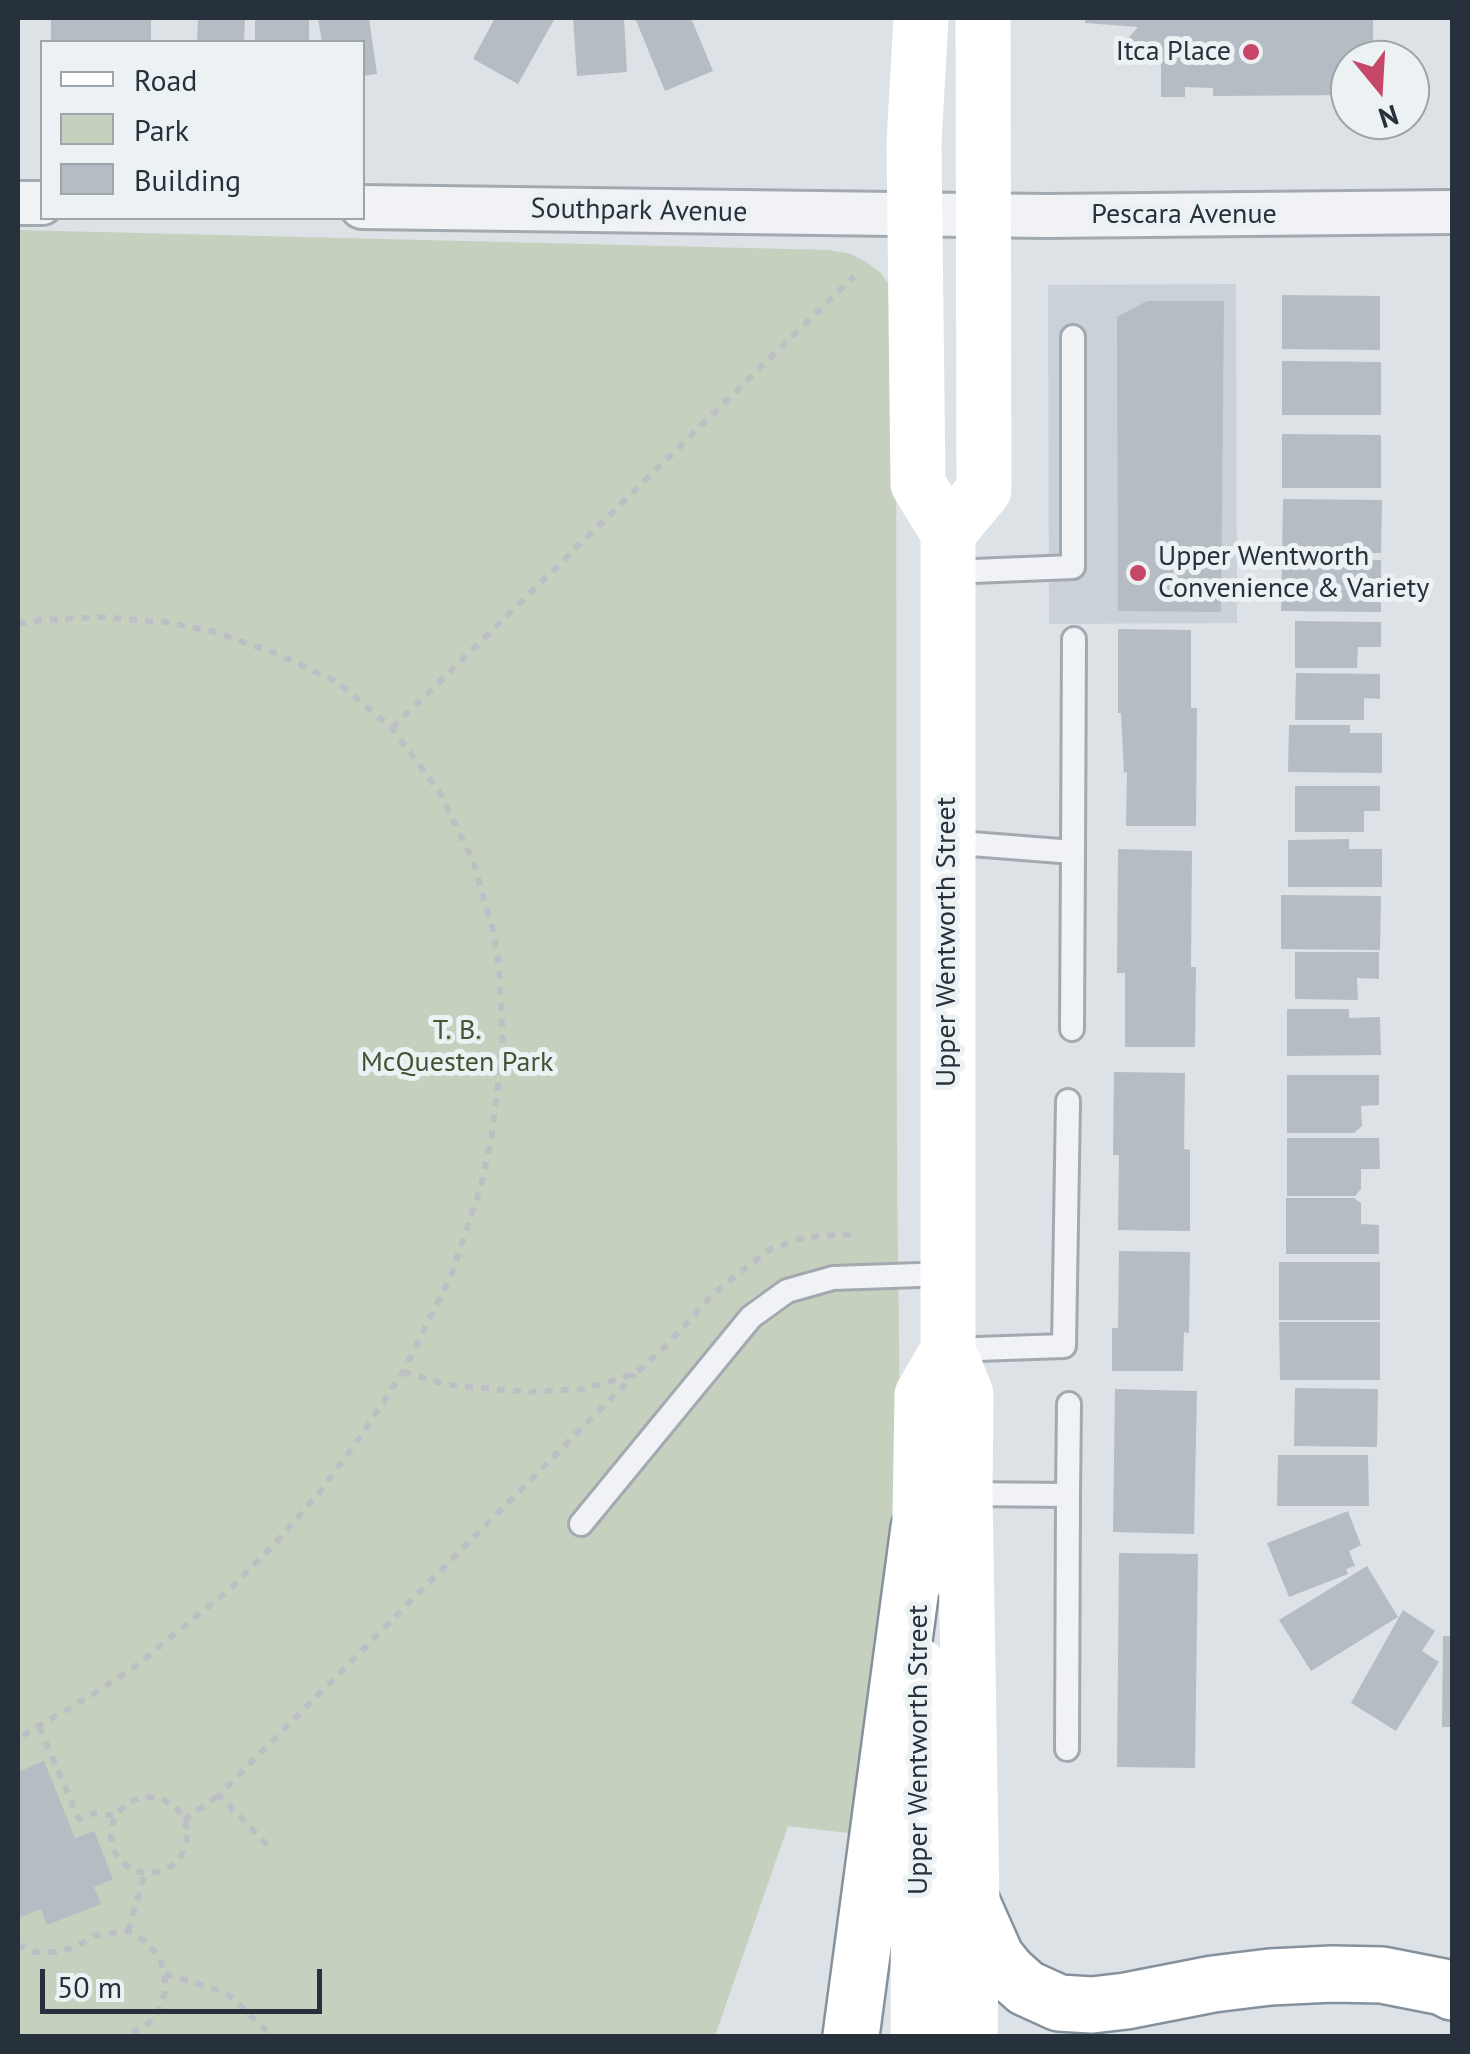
<!DOCTYPE html>
<style>
body{margin:0}
#map{position:relative;width:1470px;height:2054px;overflow:hidden;background:#dde2e6;font-family:"PT Sans",sans-serif}
canvas{display:block}
.frame{position:absolute;inset:0;border:20px solid #27313c;pointer-events:none}
.legend{position:absolute;left:40px;top:40px;width:325px;height:180px;box-sizing:border-box;background:#ecf1f4;border:2px solid #9da4aa;margin:0;padding:12px 18px;list-style:none;font-size:30px;color:#27313c}
.legend li{display:flex;align-items:center;gap:20px;height:50px}
.legend b{width:50px;border:2px solid #9da4aa}
.north{position:absolute;left:1330px;top:40px;width:100px;height:100px;box-sizing:border-box;background:#ecf1f4;border:2px solid #9da4aa;border-radius:50%;rotate:162deg;font-size:28px;font-weight:700;line-height:40px;text-align:center;color:#27313c}
.north::after{content:'';display:block;margin:auto;width:35px;height:45px;background:#c74768;clip-path:polygon(50% 0,100% 100%,50% 72%,0 100%)}
.scale{position:absolute;left:40px;top:1969px;width:282px;height:45px;box-sizing:border-box;border:5px solid #27313c;border-top:0;padding-left:12px;font-size:30px;line-height:35px;white-space:nowrap;color:#27313c;-webkit-text-stroke:8px #ecf1f4;paint-order:stroke}
</style>
<div id="map">
<canvas width="1470" height="2054"></canvas>
<div class="frame"></div>
<ul class="legend">
<li><b style="height:12px;background:#fff"></b>Road</li>
<li><b style="height:28px;background:#c5d0bf"></b>Park</li>
<li><b style="height:28px;background:#b5bcc3"></b>Building</li>
</ul>
<div class="north">N</div>
<div class="scale">50 m</div>
</div>
<script>
const ctx = document.querySelector('canvas').getContext('2d');
ctx.lineJoin = 'round';
function fill(path, color) {
  ctx.fillStyle = color;
  ctx.fill(path, 'evenodd');
}
function shape(rows) {
  const path = new Path2D();
  for (const r of rows) {
    if (r.length === 3) {
      path.moveTo(r[0] + r[2], r[1]);
      path.arc(r[0], r[1], r[2], 0, 2 * Math.PI);
      continue;
    }
    path.moveTo(r[0], r[1]);
    for (let i = 2; i < r.length; i += 2) path.lineTo(r[i], r[i + 1]);
  }
  return path;
}
function stroke(path, color, width, dash) {
  ctx.strokeStyle = color;
  ctx.lineWidth = width;
  ctx.lineCap = dash ? 'butt' : 'round';
  ctx.setLineDash(dash || []);
  ctx.stroke(path);
}
function label(font, color, halo, rows, align = 'center') {
  ctx.font = font + ' "PT Sans",sans-serif';
  ctx.lineWidth = 10;
  ctx.setLineDash([]);
  ctx.textBaseline = 'middle';
  ctx.strokeStyle = halo;
  ctx.fillStyle = color;
  for (const [text, x, y, turn = 0] of rows) {
    ctx.save();
    ctx.translate(x, y);
    ctx.rotate((+turn || 0) * Math.PI / 180);
    ctx.textAlign = isNaN(turn) ? turn : align;
    if (halo) ctx.strokeText(text, 0, 0);
    ctx.fillText(text, 0, 0);
    ctx.restore();
  }
}
const built = shape([
 [1236,284,1237,623,1049,624,1048,285]
]);
const green = shape([
 [18,230,829,250,851,254,866,262,881,273,889,285,896,315,897,1172,900,1427,889,1557,857,1834,788,1826,715,2036,18,2036]
]);
const building = shape([
 [51,18,151,18,151,42,51,42],
 [198,18,245,18,244,42,197,42],
 [255,18,309,18,309,42,255,42],
 [318,18,369,18,377,74,362,76,362,42,322,42],
 [495,18,555,18,518,84,473,59],
 [573,18,624,18,627,72,577,76],
 [635,18,691,18,713,71,665,91],
 [1085,18,1373,18,1373,60,1350,60,1350,95,1213,96,1213,88,1185,87,1185,97,1161,97,1161,61,1138,62,1122,45,1138,27,1085,23],
 [1282,295,1380,296,1380,350,1282,349],
 [1147,301,1224,301,1221,612,1118,611,1117,317],
 [1282,361,1381,362,1381,415,1282,415],
 [1282,434,1381,435,1381,488,1282,488],
 [1283,499,1382,500,1381,553,1282,552],
 [1282,560,1381,560,1381,612,1281,611],
 [1295,621,1381,622,1381,647,1358,647,1357,668,1295,668],
 [1118,629,1191,630,1191,708,1197,708,1196,826,1126,826,1127,772,1124,773,1121,713,1118,713],
 [1296,673,1380,674,1380,699,1364,698,1364,720,1295,720],
 [1289,725,1350,725,1350,733,1382,733,1382,773,1288,772],
 [1295,786,1380,786,1380,811,1364,811,1364,832,1295,832],
 [1349,839,1349,849,1382,849,1382,887,1288,887,1288,840],
 [1118,849,1192,851,1191,967,1196,967,1195,1047,1125,1047,1125,973,1117,973],
 [1281,895,1381,896,1380,950,1281,949],
 [1295,952,1379,952,1379,979,1357,978,1358,1000,1295,999],
 [1287,1009,1349,1009,1349,1018,1380,1017,1381,1055,1287,1056],
 [1114,1072,1185,1073,1184,1149,1190,1150,1190,1231,1118,1230,1119,1155,1113,1155],
 [1287,1075,1379,1075,1379,1105,1361,1106,1362,1126,1354,1133,1287,1133],
 [1287,1138,1379,1138,1380,1169,1361,1169,1361,1189,1355,1196,1287,1196],
 [1286,1198,1354,1198,1361,1203,1361,1224,1379,1225,1379,1254,1286,1254],
 [1119,1251,1190,1252,1189,1333,1184,1332,1183,1371,1112,1371,1112,1328,1118,1328],
 [1279,1262,1380,1262,1380,1320,1279,1320],
 [1279,1322,1380,1322,1380,1380,1280,1380],
 [1295,1388,1378,1389,1377,1447,1294,1446],
 [1115,1389,1197,1391,1194,1534,1113,1532],
 [1278,1455,1368,1455,1369,1506,1277,1506],
 [1348,1511,1361,1545,1349,1551,1355,1566,1346,1569,1348,1574,1289,1597,1267,1543],
 [1119,1553,1198,1554,1195,1768,1117,1767],
 [1367,1566,1398,1617,1311,1671,1279,1620],
 [1403,1610,1435,1631,1422,1651,1439,1662,1396,1731,1351,1703],
 [1443,1636,1452,1636,1452,1727,1442,1727],
 [44,1761,75,1838,94,1831,113,1879,94,1887,101,1904,47,1925,41,1909,18,1918,18,1772]
]);
const path = shape([
 [18,624,41,620,98,617,165,622,211,631,273,652,337,682,392,728,440,793,473,861,493,930,499,967,503,1044,492,1134,481,1186,451,1276,403,1372,361,1436,318,1494,277,1541,231,1588,137,1665,97,1692,18,1738],
 [392,728,854,276],
 [403,1372,448,1385,529,1392,583,1389,635,1374,669,1343,709,1298,731,1279,771,1249,806,1237,854,1234],
 [39,1727,79,1819,94,1813,115,1816],
 [149,1835,38],
 [184,1820,219,1795],
 [267,1845,219,1795,635,1374],
 [128,1931,145,1873],
 [18,1945,35,1952,56,1952,76,1947,93,1936,128,1931,148,1943,159,1957,165,1974,165,1992,159,2010,148,2024,126,2036],
 [165,1974,209,1987,230,1996,272,2036]
]);
const service = shape([
 [948,572,1073,567,1073,337],
 [946,842,1073,852,1074,639],
 [1072,1029,1073,852],
 [948,1350,1064,1346,1068,1101],
 [965,1494,1068,1495,1069,1404],
 [581,1524,751,1317,787,1291,833,1278,948,1274],
 [1067,1749,1068,1495]
]);
const minor = shape([
 [18,203,42,203],
 [362,207,1046,216,1452,212]
]);
const secondary = shape([
 [921,18,914,143,918,484,948,533,948,1350,966,1394,965,1494,972,1903,970,2036],
 [948,533,984,490,983,18],
 [919,1575,922,1395,948,1350],
 [918,2036,919,1666]
]);
const motorway = shape([
 [972,1903,996,1957,1008,1972,1026,1988,1059,2003,1092,2005,1126,2001,1213,1984,1270,1977,1332,1974,1382,1975,1443,1987,1452,1992],
 [851,2036,919,1528]
]);
const markers = [
 [1251,52,10,"#c74768"],
 [1138,573,10,"#c74768"]
];
const poiNames = [
 ["Itca Place",1231,52],
 ["Upper Wentworth",1158,557,"left"],
 ["Convenience & Variety",1158,589,"left"]
];
const streetNames = [
 ["Southpark Avenue",639,211,1],
 ["Pescara Avenue",1184,215],
 ["Upper Wentworth Street",947,942,-90],
 ["Upper Wentworth Street",919,1750,-90]
];
const parkNames = [
 ["T. B.",457,1031],
 ["McQuesten Park",457,1063]
];
fill(built, '#cbd1d8');
fill(green, '#c5d0bf');
fill(building, '#b5bcc3');
stroke(service, '#a3a9b0', 28);
stroke(minor, '#a3a9b0', 48);
stroke(motorway, '#85919c', 60);
stroke(path, '#bcc0c5', 6, [8, 8]);
stroke(service, '#f0f2f5', 22);
stroke(minor, '#f0f2f5', 42);
stroke(secondary, '#fff', 55);
stroke(motorway, '#fff', 55);
for (const [x, y, r, color] of markers) {
  const dot = new Path2D();
  dot.arc(x, y, r, 0, 2 * Math.PI);
  ctx.fillStyle = color;
  ctx.fill(dot);
  stroke(dot, '#ecf1f4', 4);
}
label('28px', '#27313c', '#ecf1f4', poiNames, 'right');
label('28px', '#27313c', '#ecf1f4', streetNames);
label('28px', '#405735', '#ecf1f4', parkNames);
</script>
